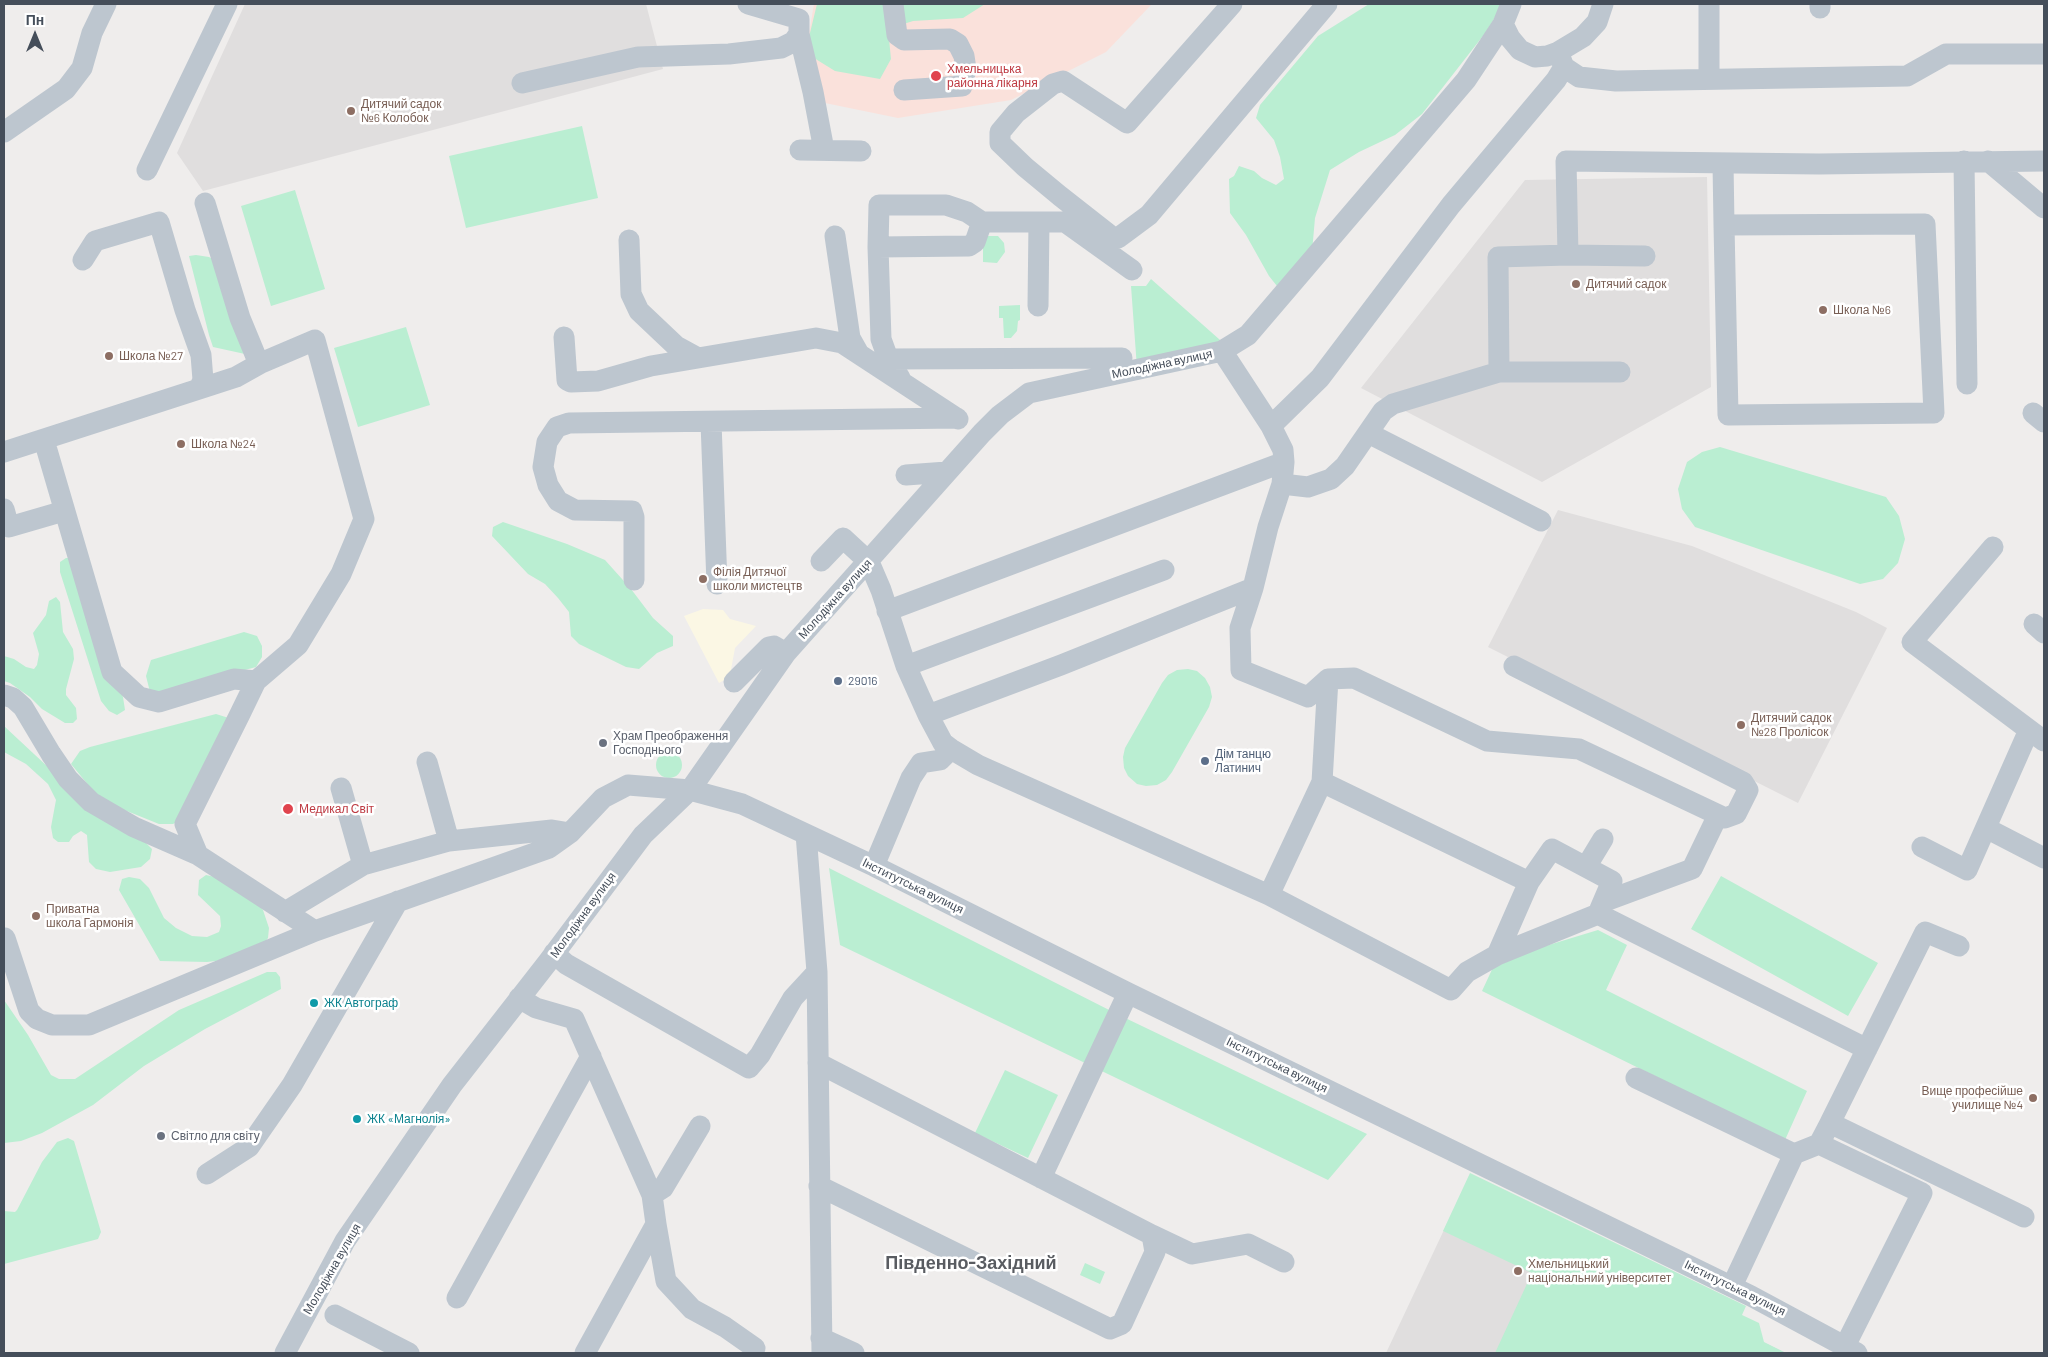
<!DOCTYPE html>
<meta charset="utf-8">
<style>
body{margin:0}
#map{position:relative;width:2048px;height:1357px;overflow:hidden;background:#efedec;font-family:Barlow,sans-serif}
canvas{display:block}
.frame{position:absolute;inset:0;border:5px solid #454e5a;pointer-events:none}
.north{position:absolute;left:10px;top:10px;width:50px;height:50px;-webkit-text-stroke:4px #fff;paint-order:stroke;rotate:0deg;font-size:14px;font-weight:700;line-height:20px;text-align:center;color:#454e5a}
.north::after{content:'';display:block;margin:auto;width:18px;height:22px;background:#454e5a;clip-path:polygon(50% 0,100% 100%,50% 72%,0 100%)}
</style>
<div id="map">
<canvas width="2048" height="1357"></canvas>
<div class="frame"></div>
<div class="north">Пн</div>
</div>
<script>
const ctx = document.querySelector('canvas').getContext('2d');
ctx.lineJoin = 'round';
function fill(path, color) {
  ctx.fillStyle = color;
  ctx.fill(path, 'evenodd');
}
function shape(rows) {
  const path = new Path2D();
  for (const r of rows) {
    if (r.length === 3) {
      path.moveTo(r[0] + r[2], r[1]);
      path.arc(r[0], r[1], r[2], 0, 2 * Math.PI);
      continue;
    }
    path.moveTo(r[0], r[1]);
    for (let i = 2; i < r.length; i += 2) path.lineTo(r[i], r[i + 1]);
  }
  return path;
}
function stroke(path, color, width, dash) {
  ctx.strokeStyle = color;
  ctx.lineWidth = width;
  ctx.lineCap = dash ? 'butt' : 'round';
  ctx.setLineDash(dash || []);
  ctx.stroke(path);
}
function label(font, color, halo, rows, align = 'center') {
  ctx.font = font + ' Barlow,sans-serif';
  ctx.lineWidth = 5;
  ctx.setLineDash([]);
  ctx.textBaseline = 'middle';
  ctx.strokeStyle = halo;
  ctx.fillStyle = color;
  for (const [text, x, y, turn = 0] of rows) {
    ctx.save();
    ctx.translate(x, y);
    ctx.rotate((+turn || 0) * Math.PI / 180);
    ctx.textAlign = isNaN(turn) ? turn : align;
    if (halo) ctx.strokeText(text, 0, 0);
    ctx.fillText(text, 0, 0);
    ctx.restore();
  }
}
const commercial = shape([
 [703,609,723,610,730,619,756,626,735,648,730,675,726,679,719,683,684,616]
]);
const education = shape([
 [245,4,646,4,663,69,203,191,177,153],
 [1707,177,1711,387,1542,482,1361,388,1525,180],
 [1558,510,1692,546,1856,612,1887,628,1798,803,1488,647],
 [1459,1198,1786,1353,1386,1353]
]);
const medical = shape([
 [814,4,1152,4,1106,52,1011,100,898,118,820,102,806,51]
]);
const green = shape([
 [817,4,985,4,963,18,913,21,888,29,891,59,880,79,835,71,814,58,809,37],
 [1369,4,1503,4,1486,32,1422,114,1395,135,1359,152,1330,170,1315,218,1312,252,1277,286,1269,276,1246,235,1230,213,1229,179,1234,176,1239,166,1254,171,1262,178,1276,185,1284,179,1280,157,1274,140,1256,118,1260,105,1318,36],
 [582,126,598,198,466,228,449,156],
 [295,190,325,289,271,306,241,206],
 [983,236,998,236,1004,243,1005,252,997,263,983,262],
 [196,255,209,257,214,260,245,354,213,347,209,335,189,256],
 [1151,279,1228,347,1137,368,1131,286,1146,286],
 [1020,305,1020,320,1018,321,1017,331,1011,338,1004,338,1003,318,999,318,999,306],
 [406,327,430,405,358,427,334,348],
 [1720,447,1886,497,1899,516,1905,539,1898,563,1883,579,1860,584,1695,527,1682,509,1678,489,1687,462,1702,452],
 [503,522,567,544,605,560,631,589,653,618,673,636,673,646,657,653,639,669,626,667,579,644,571,636,569,612,558,598,545,584,528,574,492,536,493,527],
 [66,558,72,558,115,680,123,697,125,710,117,715,109,711,101,701,60,572,60,562],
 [56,597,60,602,63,632,73,649,74,659,66,689,66,695,76,708,77,719,73,723,65,723,42,709,30,697,10,683,4,681,4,656,14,659,26,667,34,669,37,665,39,654,33,633,46,615,49,601],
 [244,632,257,636,262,646,262,657,256,667,158,693,150,692,146,676,151,660],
 [1188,669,1197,671,1205,678,1210,687,1212,697,1209,707,1172,772,1166,780,1157,785,1146,786,1137,784,1128,776,1124,768,1123,757,1125,748,1162,683,1168,675,1177,670],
 [216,714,232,719,188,816,173,824,159,824,117,807,94,792,71,764,80,751,90,747],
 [4,726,49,768,142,839,152,849,150,859,141,867,110,872,96,869,89,862,87,835,81,831,73,836,69,842,58,842,53,838,51,827,56,800,48,784,26,764,4,752],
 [669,765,13],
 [829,868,1119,1015,1367,1134,1328,1180,840,945],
 [206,875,215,877,255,900,263,910,269,928,268,938,259,950,241,958,207,962,160,961,119,890,122,879,129,877,140,879,149,888,164,918,176,928,192,936,207,937,219,932,221,926,220,916,198,895,199,880],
 [1721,876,1878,963,1848,1016,1691,929],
 [1598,930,1627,945,1606,990,1807,1091,1785,1140,1482,991,1496,961],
 [267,972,276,972,280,977,281,989,205,1029,144,1066,93,1105,42,1133,21,1141,4,1143,4,1000,28,1035,51,1075,59,1079,75,1079,179,1010],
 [1005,1070,1058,1095,1028,1158,975,1133],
 [68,1138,74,1141,101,1232,98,1239,4,1264,4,1211,15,1212,17,1210,42,1162,57,1142],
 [1470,1173,1746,1306,1742,1315,1759,1323,1764,1342,1786,1353,1495,1353,1532,1273,1443,1231],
 [1085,1263,1105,1272,1100,1284,1080,1275]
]);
const minor = shape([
 [893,4,897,35,904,40,950,39,958,44,964,56,966,69,962,86,904,90],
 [1232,4,1127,123,1063,81,1053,84,1016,113,1000,132,1000,143,1025,167,1060,196,1111,236,1118,238,1149,215,1327,4],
 [1709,4,1709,79],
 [1820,4,1820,8],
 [1503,24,1510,38,1520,50,1535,57,1547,56,1558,52,1564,67,1579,77,1616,81,1907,76,1946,54,2044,54],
 [799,34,813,92,824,150],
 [1558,52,1583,37,1597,22,1603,4],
 [522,83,638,57,729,54,781,48,793,42,799,34,799,19,748,4],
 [4,132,66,89,82,68,92,33,106,4],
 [800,150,861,151],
 [1964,161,1967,384],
 [1988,161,2044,208],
 [1723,163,1724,225,1728,415,1934,413,1925,224,1724,225],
 [147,170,227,4],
 [205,203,240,318,259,364],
 [835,236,850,338,859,354],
 [629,240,631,294,639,311,676,346,698,358],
 [878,247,969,246,975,242,982,222],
 [1568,255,1645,256],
 [1038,306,1039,222],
 [564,337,567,380,571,382,598,381,651,366,816,338,842,343,958,419],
 [1222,351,1271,426,1283,450,1284,462,1282,484,1268,527,1253,588,1240,628,1241,670,1308,697,1328,679,1354,678,1487,741,1579,749,1725,818,1736,814,1748,790,1743,782,1514,666],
 [888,359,1122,358],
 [1620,372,1499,372,1498,257,1568,255,1566,161,1819,164,2044,161],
 [900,378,889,361,881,339,878,247,879,205,946,205,967,212,982,222,1065,222,1132,270],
 [2033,413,2044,422],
 [711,422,717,584],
 [1271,426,1320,378,1451,205,1556,80,1564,67],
 [1368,433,1541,521],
 [44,440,112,672,139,697,159,702,234,679,256,681],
 [4,452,199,389,203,380,201,355,185,310,159,222,95,241,83,260],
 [906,475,947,472],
 [1282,484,1308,487,1331,479,1345,466,1383,411,1393,404,1499,372],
 [4,509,9,527,64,511],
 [1993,547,1912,642,2044,741],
 [821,561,843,538,869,562,881,590,906,666,928,715,943,743,951,749,978,765,1269,895,1451,990,1467,972,1497,955,1529,882,1322,782,1269,895],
 [634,580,634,517,632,511,575,510,558,501,548,485,543,467,547,442,557,427,569,423,957,418],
 [887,611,1284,462],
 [2034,624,2044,633],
 [906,666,1164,570],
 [734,682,769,647,774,646,786,653],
 [4,695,13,698,23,707,51,754,68,779,91,802,134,827,198,855,315,931],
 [928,715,1061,665,1253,588],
 [427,762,449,841],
 [1322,782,1328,679],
 [341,788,363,865],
 [1986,828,2044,858],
 [806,834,817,972,822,1353],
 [1922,847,1967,870,2029,730],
 [198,855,185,824,240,714,256,681,298,645,341,574,364,519,315,340,261,363,236,377,199,389],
 [874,866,911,778,921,763,940,760,951,749],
 [1586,867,1603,839],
 [1529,882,1552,849,1612,881,1600,909],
 [1603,902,1692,869,1718,815],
 [285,912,363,865,449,841,552,830,570,833],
 [5,938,29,1011,37,1019,52,1025,89,1025,315,931,549,848,570,833,603,798,628,785,690,790,742,804,874,866,1128,993,1751,1296,1857,1353],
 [554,953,566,964,749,1068,760,1055,793,998,817,972],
 [1497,955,1598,914,1867,1049],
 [519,998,536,1008,574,1019,652,1195,663,1188,700,1126],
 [818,1063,1152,1235,1155,1252,1122,1324,1110,1329,819,1186],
 [1636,1078,1794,1154],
 [1830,1123,1925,932,1959,946],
 [1819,1144,1922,1193,1845,1346],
 [207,1174,249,1147,292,1085,398,901],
 [1041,1178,1128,993],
 [656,1224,666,1281,692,1309,725,1327,755,1348],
 [1152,1235,1192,1254,1248,1244,1284,1262],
 [1732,1286,1794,1154,1819,1144,1830,1123,2024,1217],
 [457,1298,591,1056],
 [335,1315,409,1353],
 [821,1338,854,1353],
 [285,1353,345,1241,452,1085,548,962,643,835,690,790,786,653,982,433,1000,415,1029,393,1222,351,1248,335,1466,80,1503,24,1511,4],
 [585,1353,656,1224,652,1195]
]);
const markers = [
 [936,76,6,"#e0444e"],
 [351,111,5,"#8d6e63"],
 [1576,284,5,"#8d6e63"],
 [1823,310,5,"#8d6e63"],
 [109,356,5,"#8d6e63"],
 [181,444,5,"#8d6e63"],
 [703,579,5,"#8d6e63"],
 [838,681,5,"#5c6f8a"],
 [1741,725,5,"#8d6e63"],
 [603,743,5,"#6b7280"],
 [1205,761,5,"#5c6f8a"],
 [288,809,6,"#e0444e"],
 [36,916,5,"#8d6e63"],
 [314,1003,5,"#0f9aa8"],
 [2033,1098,5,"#8d6e63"],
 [357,1119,5,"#0f9aa8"],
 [161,1136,5,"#6b7280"],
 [1518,1271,5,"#8d6e63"]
];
const healthNames = [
 ["Хмельницька",947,69],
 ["районна лікарня",947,83],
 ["Медикал Світ",299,809]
];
const educationNames = [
 ["Дитячий садок",361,104],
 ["№6 Колобок",361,118],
 ["Дитячий садок",1586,284],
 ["Школа №6",1833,310],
 ["Школа №27",119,356],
 ["Школа №24",191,444],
 ["Філія Дитячої",713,572],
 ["школи мистецтв",713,586],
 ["Дитячий садок",1751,718],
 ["№28 Пролісок",1751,732],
 ["Приватна",46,909],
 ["школа Гармонія",46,923],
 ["Вище професійше",2023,1091,"right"],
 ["училище №4",2023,1105,"right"],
 ["Хмельницький",1528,1264],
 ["національний університет",1528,1278]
];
const streetNames = [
 ["Молодіжна вулиця",1162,364,-12],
 ["Молодіжна вулиця",835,599,-48],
 ["Інститутська вулиця",913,886,26],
 ["Молодіжна вулиця",583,915,-54],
 ["Інститутська вулиця",1277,1065,26],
 ["Молодіжна вулиця",332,1269,-60],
 ["Інститутська вулиця",1735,1288,26]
];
const serviceNames = [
 ["29016",848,681],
 ["Дім танцю",1215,754],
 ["Латинич",1215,768]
];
const worshipNames = [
 ["Храм Преображення",613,736],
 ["Господнього",613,750],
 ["Світло для світу",171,1136]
];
const cultureNames = [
 ["ЖК Автограф",324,1003],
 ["ЖК «Магнолія»",367,1119]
];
const districtNames = [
 ["Південно-Західний",971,1263]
];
fill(commercial, '#fbf7e4');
fill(education, '#e0dede');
fill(medical, '#fae1db');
fill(green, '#baeed2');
stroke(minor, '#bdc6cf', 21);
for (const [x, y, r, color] of markers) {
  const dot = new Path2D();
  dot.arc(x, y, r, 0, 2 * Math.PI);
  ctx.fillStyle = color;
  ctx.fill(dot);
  stroke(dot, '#fff', 2);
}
label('12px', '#be3a42', '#fff', healthNames, 'left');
label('12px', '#785e54', '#fff', educationNames, 'left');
label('12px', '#454e5a', '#fff', streetNames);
label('12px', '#4e5e75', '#fff', serviceNames, 'left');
label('12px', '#5b616d', '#fff', worshipNames, 'left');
label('12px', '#0d838f', '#fff', cultureNames, 'left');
label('bold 18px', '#595c61', '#fff', districtNames);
</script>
